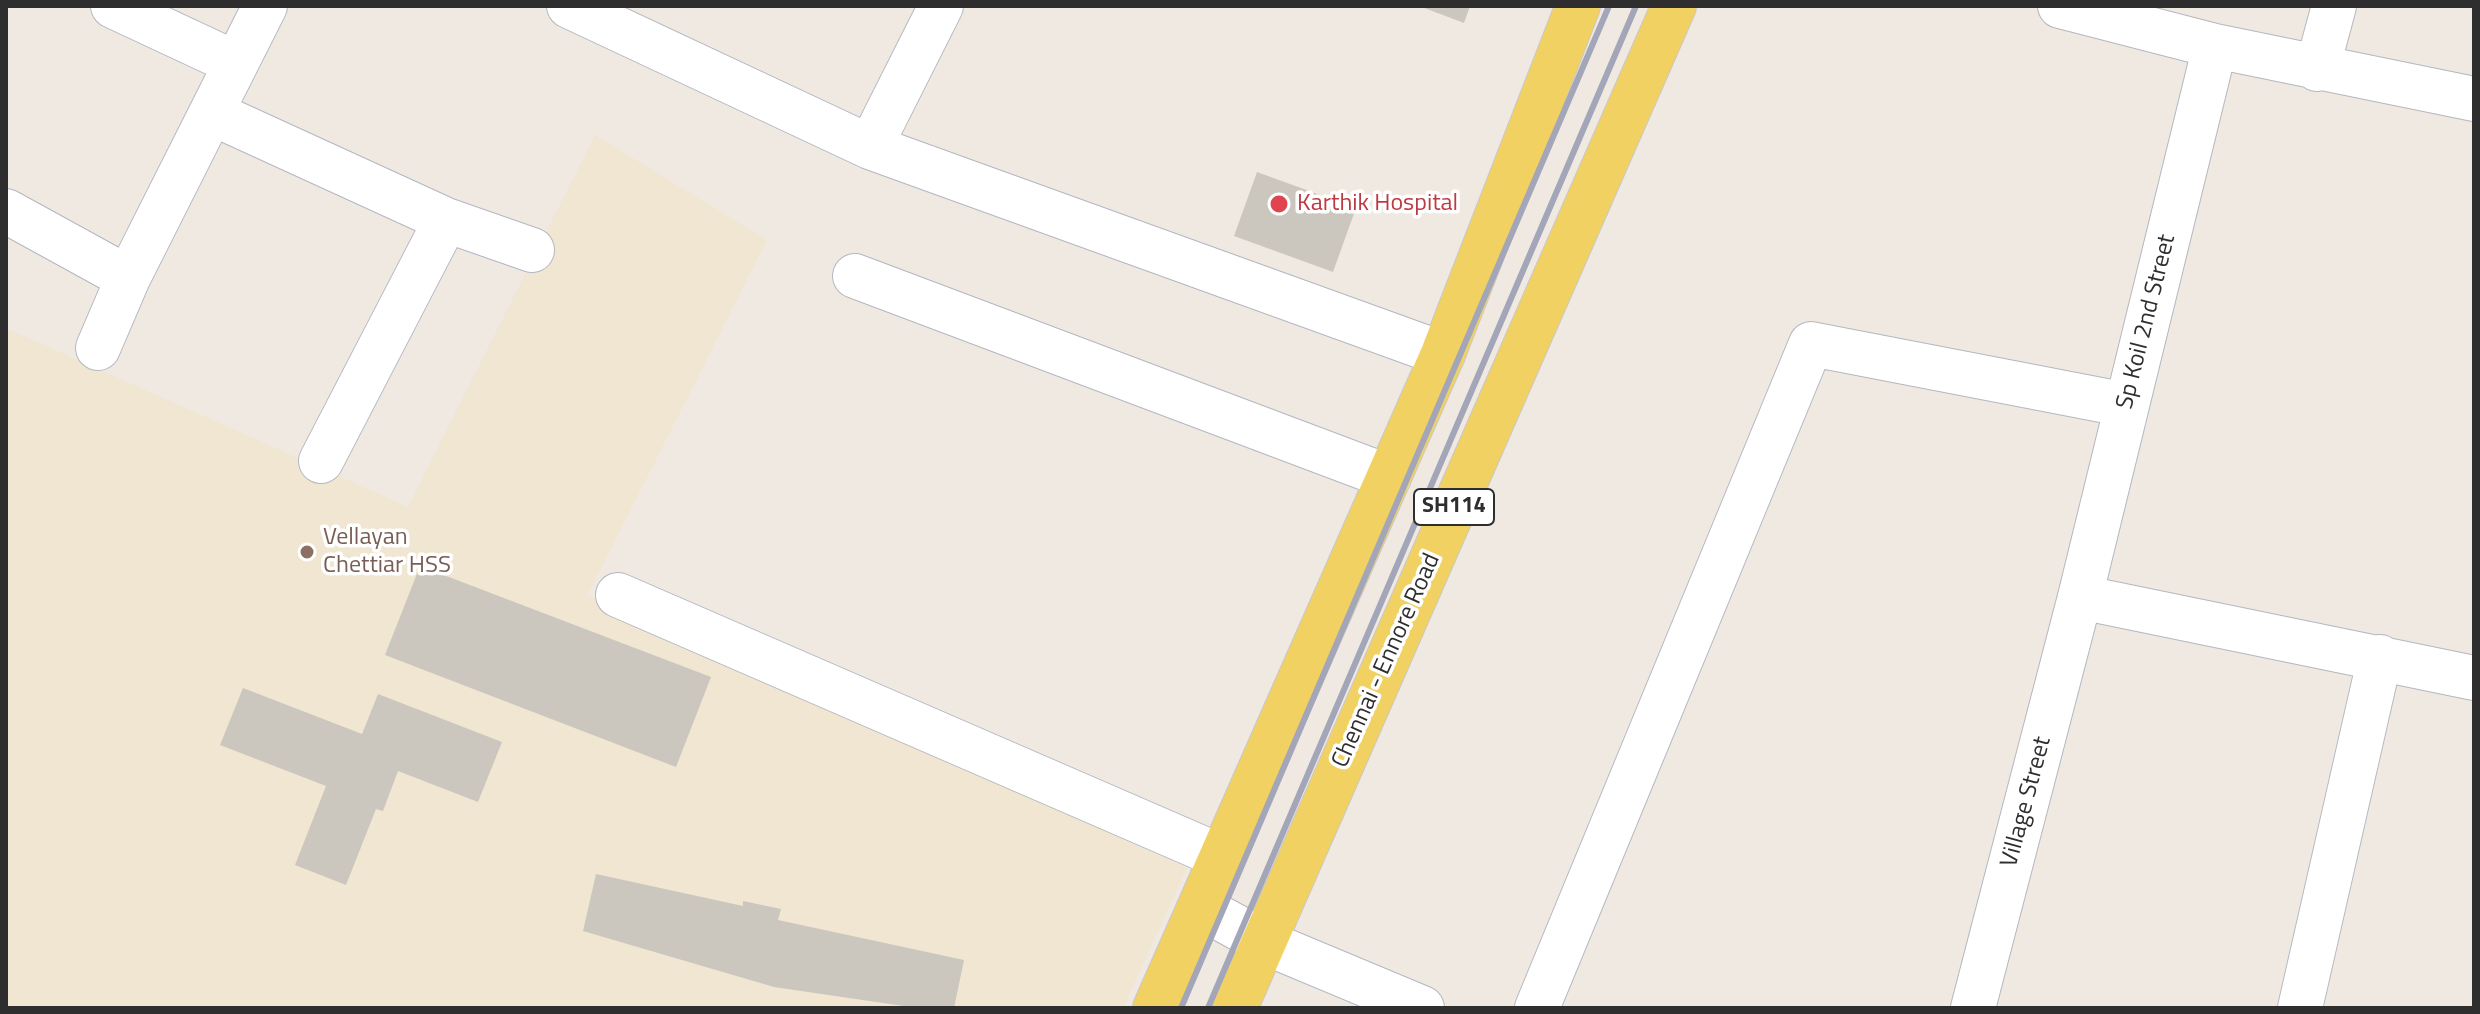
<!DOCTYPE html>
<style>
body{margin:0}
#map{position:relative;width:2480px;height:1014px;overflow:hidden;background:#efe9e1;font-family:"Titillium Web",sans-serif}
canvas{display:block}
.frame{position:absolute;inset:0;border:8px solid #2e2e2e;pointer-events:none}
</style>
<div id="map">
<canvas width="2480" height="1014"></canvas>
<div class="frame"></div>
</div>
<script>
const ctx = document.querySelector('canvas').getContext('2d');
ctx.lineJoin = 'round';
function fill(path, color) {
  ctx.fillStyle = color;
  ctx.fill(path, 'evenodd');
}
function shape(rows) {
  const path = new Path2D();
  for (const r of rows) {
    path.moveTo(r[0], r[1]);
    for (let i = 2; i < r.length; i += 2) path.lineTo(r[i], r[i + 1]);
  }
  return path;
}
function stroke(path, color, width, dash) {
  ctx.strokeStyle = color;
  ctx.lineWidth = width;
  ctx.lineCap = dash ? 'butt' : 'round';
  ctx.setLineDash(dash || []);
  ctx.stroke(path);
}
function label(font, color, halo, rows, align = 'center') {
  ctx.font = font + ' "Titillium Web",sans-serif';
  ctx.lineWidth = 7;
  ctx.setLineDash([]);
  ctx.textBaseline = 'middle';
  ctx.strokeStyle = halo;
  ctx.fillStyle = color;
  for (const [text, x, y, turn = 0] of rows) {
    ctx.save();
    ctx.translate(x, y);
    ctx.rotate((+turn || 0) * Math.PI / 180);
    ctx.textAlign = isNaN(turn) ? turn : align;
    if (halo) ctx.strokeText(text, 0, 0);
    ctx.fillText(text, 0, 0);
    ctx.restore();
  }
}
const education = shape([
 [595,135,767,240,587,596,1187,868,1123,1008,6,1008,6,328,408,507]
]);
const building = shape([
 [1419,6,1470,6,1464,23],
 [1257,172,1356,208,1333,272,1234,236],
 [420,566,711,677,676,767,385,655],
 [243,688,362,734,378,694,502,742,478,802,398,771,383,811,376,809,346,885,295,865,326,786,220,745],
 [596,874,743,906,743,901,781,909,778,920,964,960,954,1008,917,1008,774,987,583,931]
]);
const minor = shape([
 [113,6,235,63],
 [569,6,870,147,1443,354],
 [2060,6,2215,46,2474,99],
 [2317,69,2334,6],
 [212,113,446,220,532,250],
 [870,147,941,6],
 [6,211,128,278],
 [855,276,1389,477],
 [98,348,128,278,265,6],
 [321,461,446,220],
 [618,595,1222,857],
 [2080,597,2474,678],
 [1200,907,1264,942,1422,1008],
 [1537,1008,1811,344,2127,405],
 [1973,1008,2080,597,2215,46],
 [2300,1008,2380,657]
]);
const major = shape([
 [1155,1008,1443,354,1578,6],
 [1235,1008,1674,6]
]);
const rail = shape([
 [1181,1008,1609,6],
 [1208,1008,1636,6]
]);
const markers = [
 [1279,204,10,"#e0444e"],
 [307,552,8,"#8d6e63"]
];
const shields = [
 [1454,507,80]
];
const shieldNames = [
 ["SH114",1454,507]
];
const healthNames = [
 ["Karthik Hospital",1297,204]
];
const streetNames = [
 ["Sp Koil 2nd Street",2147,322,-76],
 ["Chennai - Ennore Road",1387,661,-66],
 ["Village Street",2027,802,-75]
];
const educationNames = [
 ["Vellayan",323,538],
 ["Chettiar HSS",323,566]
];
fill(education, '#f0e6d1');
fill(building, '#cbc7bf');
stroke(minor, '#b4b7c1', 46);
stroke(major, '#c9c9c9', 46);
stroke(minor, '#fff', 44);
stroke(major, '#f2d163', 44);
stroke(rail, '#a3a6b8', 6);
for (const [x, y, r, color] of markers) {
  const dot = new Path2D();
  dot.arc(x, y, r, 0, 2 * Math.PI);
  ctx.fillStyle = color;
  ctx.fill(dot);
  stroke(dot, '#fff', 3);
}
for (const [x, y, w] of shields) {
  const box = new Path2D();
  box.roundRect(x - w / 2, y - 18, w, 36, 6);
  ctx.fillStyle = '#fff';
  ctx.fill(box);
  stroke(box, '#2e2e2e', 2);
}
label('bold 22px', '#2e2e2e', null, shieldNames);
label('24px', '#be3a42', '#fff', healthNames, 'left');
label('24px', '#2e2e2e', '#fff', streetNames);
label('24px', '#785e54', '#fff', educationNames, 'left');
</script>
